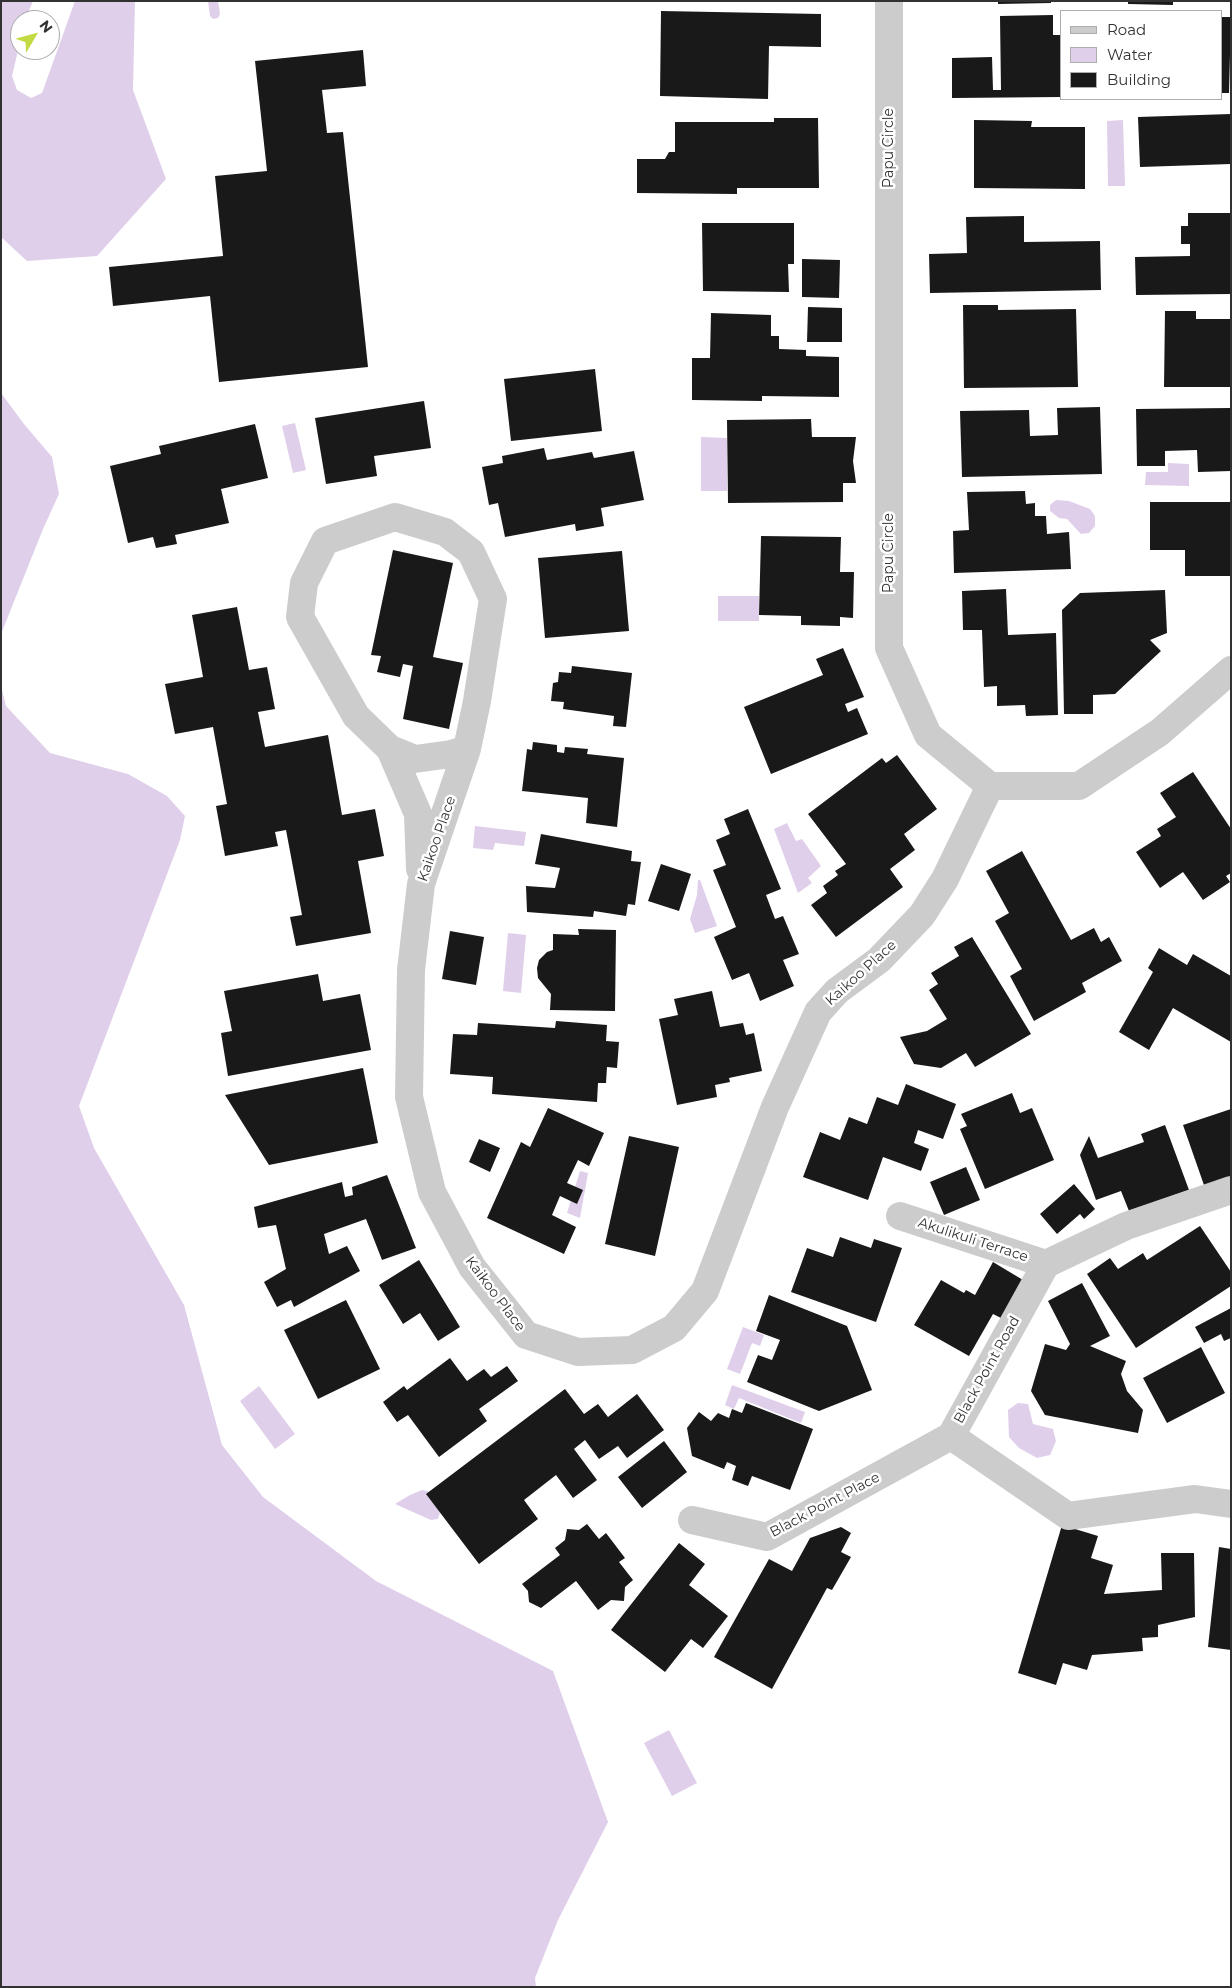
<!DOCTYPE html>
<style>
body{margin:0}
#map{position:relative;width:1232px;height:1988px;overflow:hidden;background:#fff;font-family:Montserrat,sans-serif}
canvas{display:block}
.frame{position:absolute;inset:0;border:2px solid #323232;pointer-events:none}
.legend{position:absolute;left:1060px;top:10px;width:162px;height:90px;box-sizing:border-box;background:#fff;border:1px solid #adadad;margin:0;padding:6px 9px;list-style:none;font-size:15px;color:#323232}
.legend li{display:flex;align-items:center;gap:10px;height:25px}
.legend b{width:25px;border:1px solid #adadad}
.north{position:absolute;left:10px;top:10px;width:50px;height:50px;box-sizing:border-box;background:#fff;border:1px solid #adadad;border-radius:50%;rotate:53deg;font-size:14px;font-weight:700;line-height:20px;text-align:center;color:#323232}
.north::after{content:'';display:block;margin:auto;width:18px;height:22px;background:#c3da42;clip-path:polygon(50% 0,100% 100%,50% 72%,0 100%)}
</style>
<div id="map">
<canvas width="1232" height="1988"></canvas>
<div class="frame"></div>
<ul class="legend">
<li><b style="height:6px;background:#ccc"></b>Road</li>
<li><b style="height:14px;background:#e0cfeb"></b>Water</li>
<li><b style="height:14px;background:#191919"></b>Building</li>
</ul>
<div class="north">N</div>
</div>
<script>
const ctx = document.querySelector('canvas').getContext('2d');
ctx.lineJoin = 'round';
function fill(path, color) {
  ctx.fillStyle = color;
  ctx.fill(path, 'evenodd');
}
function shape(rows) {
  const path = new Path2D();
  for (const r of rows) {
    path.moveTo(r[0], r[1]);
    for (let i = 2; i < r.length; i += 2) path.lineTo(r[i], r[i + 1]);
  }
  return path;
}
function stroke(path, color, width, dash) {
  ctx.strokeStyle = color;
  ctx.lineWidth = width;
  ctx.lineCap = dash ? 'butt' : 'round';
  ctx.setLineDash(dash || []);
  ctx.stroke(path);
}
function label(font, color, halo, rows, align = 'center') {
  ctx.font = font + ' Montserrat,sans-serif';
  ctx.lineWidth = 5;
  ctx.setLineDash([]);
  ctx.textBaseline = 'middle';
  ctx.strokeStyle = halo;
  ctx.fillStyle = color;
  for (const [text, x, y, turn = 0] of rows) {
    ctx.save();
    ctx.translate(x, y);
    ctx.rotate((+turn || 0) * Math.PI / 180);
    ctx.textAlign = isNaN(turn) ? turn : align;
    if (halo) ctx.strokeText(text, 0, 0);
    ctx.fillText(text, 0, 0);
    ctx.restore();
  }
}
const water = shape([
 [1,1,33,1,25,20,20,20,20,42,12,76,17,90,31,98,42,93,75,1,135,1,133,90,166,179,97,256,27,261,1,237],
 [208,1,218,1,220,14,218,18,213,19,210,16],
 [1123,120,1125,186,1108,186,1107,121],
 [1,393,24,424,52,457,59,494,43,529,1,634],
 [295,423,306,470,293,473,282,426],
 [701,437,727,438,727,491,701,491],
 [1168,463,1189,464,1189,486,1145,485,1146,472,1168,472],
 [1056,500,1069,501,1090,509,1095,516,1095,526,1089,533,1081,534,1067,519,1059,518,1050,511,1050,505],
 [718,596,759,596,759,621,718,621],
 [1,686,6,706,50,753,128,774,167,796,185,816,180,840,79,1106,94,1148,184,1305,222,1445,263,1497,376,1581,553,1671,608,1822,558,1920,535,1978,536,1987,1,1987],
 [787,823,796,841,802,839,821,866,808,878,812,883,798,893,774,829],
 [475,826,526,832,524,846,495,843,493,850,473,848],
 [698,880,700,880,717,926,695,933,690,919,697,895],
 [508,933,526,935,521,993,503,991],
 [580,1171,588,1173,580,1218,567,1213],
 [743,1327,764,1335,760,1346,752,1343,740,1374,727,1369],
 [732,1385,805,1412,801,1423,739,1398,734,1409,725,1405],
 [259,1386,295,1434,275,1449,240,1401],
 [1018,1403,1028,1404,1033,1424,1053,1429,1056,1441,1050,1455,1037,1458,1019,1448,1009,1437,1008,1410],
 [422,1490,430,1492,440,1512,438,1519,431,1520,395,1504,410,1495],
 [669,1730,697,1783,672,1796,644,1743]
]);
const building = shape([
 [998,1,1051,1,1051,3,998,4],
 [1128,1,1173,1,1173,5,1128,4],
 [661,11,821,14,821,47,769,46,768,99,660,96],
 [1053,15,1053,35,1061,35,1061,97,952,98,952,58,992,57,993,90,1001,90,1000,16],
 [1221,17,1231,17,1229,93,1221,93],
 [363,50,366,86,322,90,327,133,343,132,368,367,219,382,210,296,113,306,109,267,223,256,215,176,267,171,255,61],
 [1231,114,1231,164,1140,167,1138,117],
 [774,118,818,118,819,188,737,188,737,194,637,193,637,159,665,159,669,152,675,152,675,122,774,122],
 [974,120,1032,121,1031,127,1085,127,1085,189,974,188],
 [1188,213,1231,213,1231,294,1136,295,1135,257,1190,256,1190,244,1181,244,1181,226,1188,226],
 [1024,216,1024,242,1100,241,1101,290,930,293,929,254,967,253,966,217],
 [702,223,794,223,794,264,788,264,789,292,703,291],
 [802,259,840,260,839,298,802,297],
 [963,305,998,305,998,310,1076,309,1078,387,964,388],
 [808,307,842,308,842,342,807,342],
 [1165,311,1196,311,1196,319,1231,319,1231,387,1164,387],
 [711,313,771,315,771,336,779,336,779,349,806,350,806,356,839,357,839,397,762,396,762,401,692,400,692,358,710,358],
 [595,369,602,431,511,441,504,379],
 [424,401,431,448,374,456,377,476,326,484,315,418],
 [1100,407,1102,474,962,477,960,411,1029,410,1030,436,1058,435,1057,408],
 [1231,408,1231,471,1198,472,1197,450,1165,451,1165,466,1137,466,1136,409],
 [811,419,812,437,856,437,853,461,856,483,843,483,843,502,728,503,727,420],
 [255,424,268,478,221,489,229,523,175,535,177,544,156,548,153,537,128,543,110,466,161,454,159,446],
 [544,448,547,460,592,452,594,458,634,451,644,500,601,508,604,526,576,531,575,524,505,537,498,503,489,505,482,467,503,463,502,456],
 [1025,491,1026,504,1035,503,1035,516,1046,516,1047,534,1069,532,1071,569,954,573,953,531,969,530,967,492],
 [1150,502,1231,502,1231,576,1185,576,1185,550,1150,550],
 [761,536,841,537,840,572,854,572,853,618,840,617,840,626,801,625,801,616,759,615],
 [393,550,453,563,433,657,463,663,449,729,403,719,413,666,403,664,400,677,377,672,381,656,371,655],
 [622,551,629,631,545,638,538,558],
 [1006,589,1008,635,1056,633,1058,715,1026,716,1025,705,997,706,997,686,984,687,982,630,963,630,962,591],
 [1165,590,1167,633,1150,640,1161,651,1115,694,1093,695,1093,714,1064,714,1062,610,1080,593],
 [237,607,249,670,267,667,275,709,258,712,265,747,328,735,342,815,375,809,384,856,358,861,371,933,296,946,290,917,302,915,286,830,275,832,278,846,225,856,216,806,227,804,213,727,175,734,165,684,203,677,192,615],
 [843,648,864,697,845,704,848,712,857,708,868,734,771,774,744,707,823,675,816,659],
 [572,666,632,673,626,727,613,726,614,716,563,709,564,702,551,701,553,683,558,682,559,672,571,673],
 [533,742,557,745,557,752,564,753,565,747,588,749,587,754,624,758,617,827,586,823,588,798,522,791,527,749,532,750],
 [897,755,937,809,904,834,915,850,890,869,903,887,836,937,811,905,827,893,823,886,838,875,835,871,846,864,808,814,882,758,886,763],
 [1193,772,1231,829,1231,873,1226,876,1230,882,1203,900,1183,872,1160,888,1136,852,1161,836,1157,829,1176,817,1160,793],
 [748,809,781,889,766,895,775,919,783,916,799,954,783,960,794,986,760,1001,749,973,732,980,714,937,736,927,713,870,726,865,716,840,730,834,724,819],
 [541,834,632,851,631,861,641,862,635,905,628,904,626,916,594,911,593,917,527,912,526,886,555,888,560,868,535,864],
 [1022,851,1071,940,1094,928,1101,942,1109,937,1122,961,1082,983,1086,992,1034,1021,1010,976,1022,969,995,921,1009,913,986,871],
 [661,864,691,874,679,911,648,901],
 [578,929,616,930,615,1011,550,1010,551,994,538,978,537,968,539,960,547,952,553,950,553,934,579,935],
 [450,931,484,937,476,985,442,979],
 [972,937,1031,1034,975,1067,966,1053,941,1068,914,1064,900,1037,927,1031,947,1019,929,990,938,984,931,973,959,956,954,947],
 [1159,948,1187,965,1193,954,1231,976,1231,1042,1173,1008,1149,1050,1119,1032,1153,972,1148,968],
 [318,974,323,1001,360,994,371,1050,228,1076,221,1033,232,1031,224,991],
 [712,991,720,1027,743,1023,746,1035,754,1033,762,1071,729,1078,730,1082,715,1085,717,1097,677,1105,659,1019,678,1015,674,999],
 [556,1021,607,1025,606,1041,619,1042,617,1068,607,1067,606,1083,598,1083,597,1102,492,1094,493,1077,450,1074,453,1034,477,1035,478,1023,555,1028],
 [363,1068,378,1143,269,1165,225,1095],
 [906,1084,956,1104,943,1139,918,1130,914,1143,929,1149,921,1171,883,1157,868,1200,803,1177,820,1132,840,1140,849,1117,867,1124,877,1097,898,1105],
 [1012,1093,1020,1113,1032,1108,1054,1160,985,1189,960,1129,967,1126,961,1114],
 [548,1108,604,1133,589,1166,578,1160,567,1183,583,1190,577,1204,560,1196,552,1215,576,1227,564,1254,487,1218,521,1142,530,1147],
 [1231,1109,1231,1179,1205,1188,1183,1125],
 [1165,1125,1189,1190,1129,1211,1121,1191,1096,1200,1080,1155,1089,1136,1098,1158,1144,1142,1141,1134],
 [629,1136,679,1147,655,1256,605,1244],
 [479,1139,500,1148,490,1172,469,1162],
 [966,1167,980,1200,944,1215,930,1182],
 [387,1175,416,1248,382,1260,366,1219,324,1234,329,1254,347,1246,360,1271,294,1307,291,1300,277,1307,264,1282,286,1269,276,1225,258,1228,254,1207,342,1182,345,1197,353,1195,352,1187],
 [1074,1184,1095,1209,1084,1219,1080,1214,1057,1234,1040,1214],
 [1200,1226,1231,1272,1231,1286,1136,1348,1087,1274,1110,1258,1118,1269,1143,1253,1147,1260],
 [840,1237,871,1248,874,1239,902,1248,876,1322,791,1292,807,1248,833,1257],
 [419,1260,460,1327,438,1341,420,1313,403,1324,379,1285],
 [993,1262,1023,1280,1001,1318,993,1314,969,1356,914,1325,941,1280,964,1293,966,1290,975,1295],
 [1082,1283,1110,1336,1090,1346,1126,1361,1121,1374,1127,1391,1143,1410,1138,1433,1045,1415,1031,1391,1045,1344,1066,1350,1070,1344,1048,1301],
 [769,1295,847,1326,872,1390,819,1411,747,1382,758,1355,772,1360,780,1340,756,1331],
 [346,1300,380,1369,318,1399,284,1330],
 [1231,1308,1231,1338,1224,1341,1221,1334,1204,1343,1195,1327],
 [1201,1347,1225,1393,1167,1423,1143,1378],
 [450,1358,467,1381,484,1369,491,1377,507,1366,518,1381,479,1409,487,1421,439,1457,408,1415,397,1422,383,1402,404,1386,407,1390],
 [565,1389,584,1414,598,1404,608,1417,637,1394,664,1430,627,1458,618,1446,599,1459,585,1440,574,1449,597,1480,573,1498,556,1475,524,1500,538,1519,479,1564,426,1494],
 [746,1403,813,1429,790,1490,752,1476,748,1486,732,1480,736,1466,727,1462,724,1469,692,1456,687,1428,699,1412,711,1421,718,1413,729,1418,732,1409,742,1413],
 [664,1441,687,1472,642,1508,618,1477],
 [587,1524,599,1539,606,1533,625,1558,619,1562,633,1580,625,1587,624,1601,611,1600,598,1610,576,1581,541,1608,529,1602,528,1591,522,1584,560,1555,555,1548,565,1540,567,1529,579,1530],
 [1062,1525,1098,1536,1091,1558,1113,1565,1104,1594,1162,1590,1161,1553,1194,1553,1195,1617,1158,1625,1158,1637,1142,1638,1143,1651,1092,1655,1087,1670,1063,1663,1056,1685,1018,1673],
 [841,1527,851,1533,841,1552,851,1557,832,1590,827,1588,772,1689,714,1657,769,1559,792,1571,810,1538],
 [679,1543,705,1564,689,1585,728,1616,703,1648,691,1639,665,1672,611,1630],
 [1219,1547,1231,1549,1231,1650,1208,1647]
]);
const minor = shape([
 [889,1,889,648,928,735,990,786,1079,786,1160,732,1231,670],
 [390,749,418,814,420,869],
 [467,749,451,754,415,759,390,749,356,716,300,617,304,583,325,541,395,517,445,532,471,552,493,599,477,701,467,749,421,884,411,970,409,1097,432,1192,472,1267,526,1335,578,1352,632,1350,674,1328,705,1291,775,1107,818,1012,837,991,879,960,922,915,945,879,990,786],
 [900,1216,1046,1264],
 [951,1436,1046,1264,1126,1226,1231,1190],
 [951,1436,1068,1516,1195,1499,1231,1504],
 [692,1520,767,1537,951,1436]
]);
const streetNames = [
 ["Papu Circle",889,148,-90],
 ["Papu Circle",889,553,-90],
 ["Kaikoo Place",437,839,-71],
 ["Kaikoo Place",861,973,-42],
 ["Akulikuli Terrace",973,1240,18],
 ["Kaikoo Place",495,1294,53],
 ["Black Point Road",987,1370,-61],
 ["Black Point Place",825,1505,-28]
];
fill(water, '#e0cfeb');
fill(building, '#191919');
stroke(minor, '#ccc', 28);
label('14px', '#323232', '#fff', streetNames);
</script>
